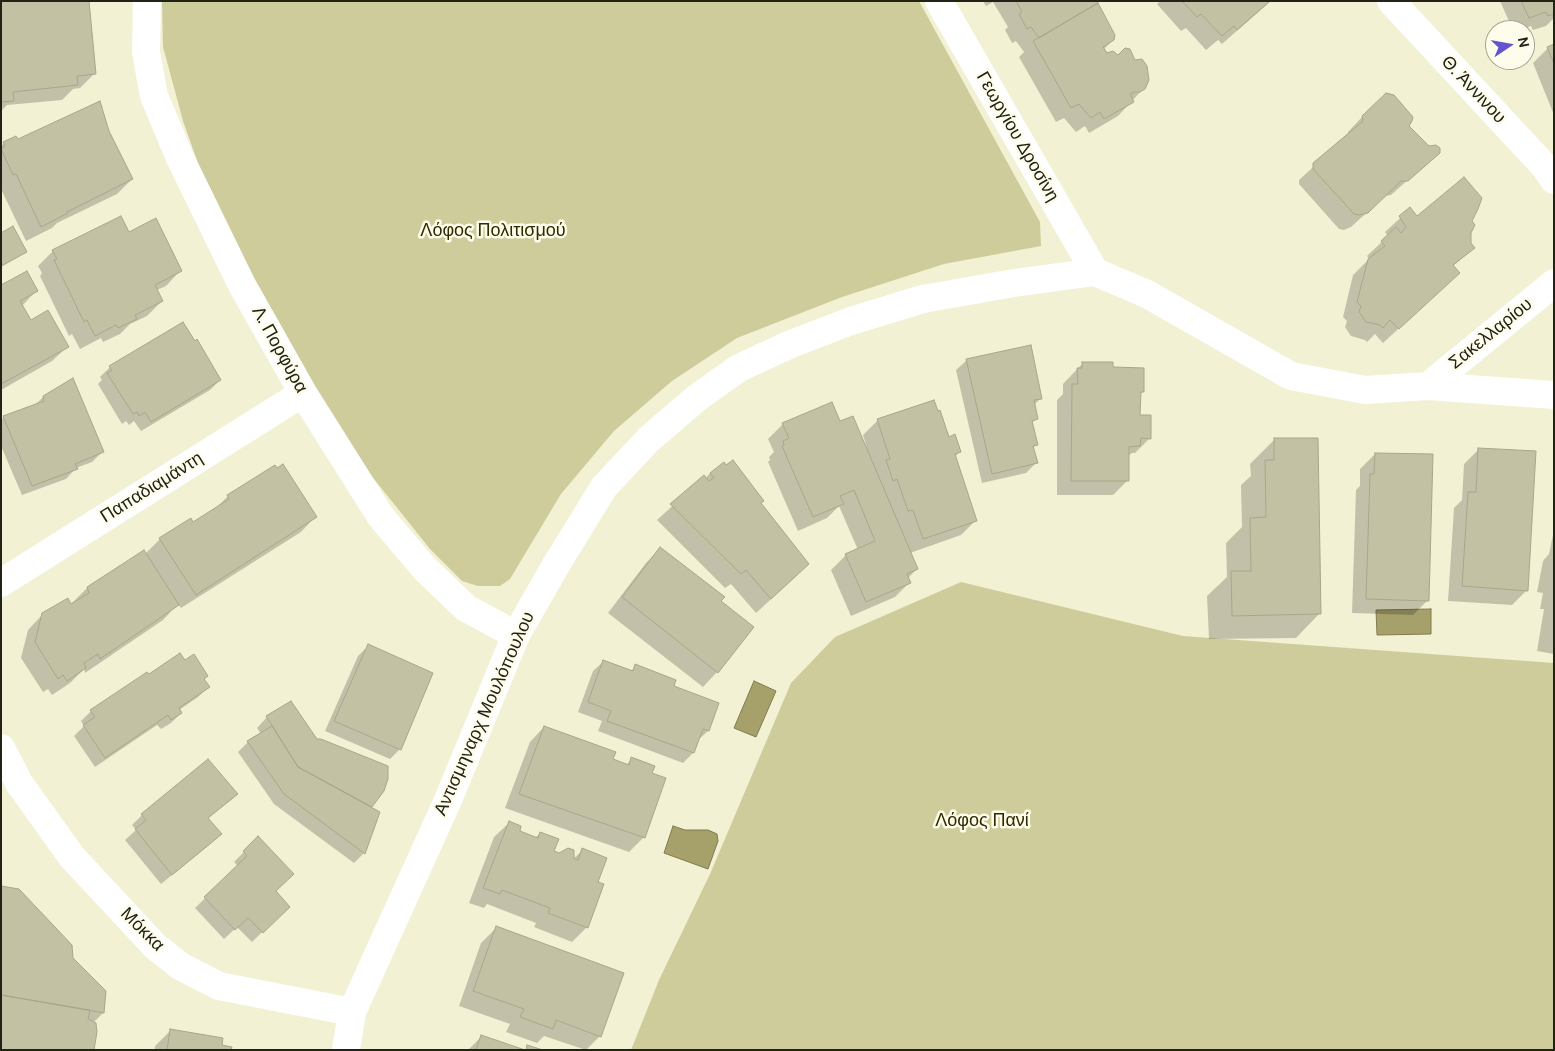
<!DOCTYPE html>
<meta charset="utf-8">
<style>
body{margin:0}
#map{position:relative;width:1555px;height:1051px;overflow:hidden;background:#f3f1d3;font-family:"DM Sans",sans-serif}
canvas{display:block}
.frame{position:absolute;inset:0;border:2px solid #232217;pointer-events:none}
.north{position:absolute;left:1485px;top:20px;width:50px;height:50px;box-sizing:border-box;background:#fefdeb;border:1px solid #a6a596;border-radius:50%;rotate:78deg;font-size:14px;font-weight:700;line-height:20px;text-align:center;color:#232217}
.north::after{content:'';display:block;margin:auto;width:18px;height:22px;background:#6454cd;clip-path:polygon(50% 0,100% 100%,50% 72%,0 100%)}
</style>
<div id="map">
<canvas width="1555" height="1051"></canvas>
<div class="frame"></div>
<div class="north">N</div>
</div>
<script>
const ctx = document.querySelector('canvas').getContext('2d');
ctx.lineJoin = 'round';
function fill(path, color) {
  ctx.fillStyle = color;
  ctx.fill(path, 'evenodd');
}
function shape(rows) {
  const path = new Path2D();
  for (const r of rows) {
    path.moveTo(r[0], r[1]);
    for (let i = 2; i < r.length; i += 2) path.lineTo(r[i], r[i + 1]);
  }
  return path;
}
function stroke(path, color, width, dash) {
  ctx.strokeStyle = color;
  ctx.lineWidth = width;
  ctx.lineCap = dash ? 'butt' : 'round';
  ctx.setLineDash(dash || []);
  ctx.stroke(path);
}
function label(font, color, halo, rows, align = 'center') {
  ctx.font = font + ' "DM Sans",sans-serif';
  ctx.lineWidth = 5;
  ctx.setLineDash([]);
  ctx.textBaseline = 'middle';
  ctx.strokeStyle = halo;
  ctx.fillStyle = color;
  for (const [text, x, y, turn = 0] of rows) {
    ctx.save();
    ctx.translate(x, y);
    ctx.rotate((+turn || 0) * Math.PI / 180);
    ctx.textAlign = isNaN(turn) ? turn : align;
    if (halo) ctx.strokeText(text, 0, 0);
    ctx.fillText(text, 0, 0);
    ctx.restore();
  }
}
const green = shape([
 [162,1,919,1,1040,222,1041,246,944,264,842,297,737,338,672,381,614,431,561,494,510,579,500,586,478,586,462,581,430,549,358,459,263,299,211,200,183,121,163,47],
 [961,582,1183,636,1554,663,1554,1050,631,1050,659,980,710,874,791,683,835,637]
]);
const water = shape([
 [1431,609,1431,634,1377,635,1376,610,1431,609],
 [754,681,776,691,756,737,734,728,754,681],
 [673,826,685,830,708,830,717,834,718,841,708,869,664,853,673,826]
]);
const shadow = shape([
 [1,1,95,73,80,88,73,89,62,100,7,105,1,111],
 [983,1,1094,1,1113,40,1104,49,1144,88,1118,116,1089,133,1085,126,1076,132,1064,118,1056,122,1019,57,1024,52,1016,41,1012,43,1005,30,1008,27,993,2,986,6],
 [1160,1,1271,1,1222,44,1218,40,1206,50,1186,28,1181,31,1157,4],
 [1500,1,1554,1,1554,18,1546,26,1533,30,1531,26,1519,30,1513,30],
 [1554,45,1554,115,1533,63,1548,48],
 [1363,116,1407,126,1429,148,1438,153,1391,195,1385,196,1351,227,1344,230,1339,229,1299,184,1299,180,1348,135,1348,132],
 [108,131,132,179,117,194,57,223,52,228,26,241,1,189,1,146,4,143,18,141],
 [1410,209,1417,218,1470,221,1470,244,1473,248,1453,266,1459,273,1383,343,1375,334,1367,342,1365,340,1351,336,1345,327,1347,321,1343,317,1353,275,1369,259,1367,256,1388,236,1385,232],
 [1,234,25,252,20,256,1,267],
 [128,234,180,271,166,286,157,290,162,301,147,316,130,324,120,334,103,342,101,338,80,349,72,334,69,336,40,276,42,273,38,266,53,251],
 [1,287,36,291,22,306,31,321,67,347,52,361,1,390],
 [967,360,1041,398,1034,405,1037,418,1032,423,1037,444,1032,449,1036,463,1026,473,982,483,956,370],
 [1083,363,1112,369,1142,392,1140,394,1139,416,1150,438,1135,453,1132,453,1127,457,1127,481,1113,495,1057,495,1057,400,1063,394,1063,384],
 [110,367,220,380,210,390,141,431,134,421,129,425,126,421,122,424,98,384,102,380,100,377],
 [43,397,102,452,92,462,76,468,66,479,22,495,1,446,1,420,4,417,34,406],
 [878,420,948,438,960,451,955,457,976,520,961,535,910,553,917,569,908,578,910,582,895,597,851,616,831,570,846,555,858,550,839,506,827,518,798,531,768,462,770,460,769,457,774,452,768,439,783,424,840,423,865,449,867,448,863,435],
 [1274,440,1320,613,1296,638,1209,639,1207,596,1227,577,1226,543,1242,527,1241,485,1251,476,1250,464],
 [1479,449,1527,590,1512,605,1448,601,1454,508,1462,500,1464,464],
 [1375,454,1428,600,1413,615,1352,613,1356,490,1360,486,1360,469],
 [710,473,759,503,793,579,756,613,731,584,725,588,657,520,704,477,706,478],
 [228,496,315,517,301,532,181,608,178,604,163,620,85,673,84,669,70,683,52,695,48,689,43,692,21,658,28,630,43,614,71,606,73,605,72,603,87,588,145,554,160,539,192,524,215,509],
 [1554,530,1554,654,1537,651,1544,609,1540,609,1543,593,1537,592,1543,561,1549,554],
 [661,548,720,601,717,672,703,687,608,613,646,563],
 [368,646,400,749,390,759,325,731,358,656],
 [604,661,630,672,636,666,672,687,708,731,697,741,693,753,683,763,598,731,602,721,578,712,593,671],
 [185,662,203,680,208,687,198,697,179,710,181,713,171,723,161,729,157,725,95,767,74,736,84,726,81,721,91,711,148,676],
 [267,717,316,740,383,790,371,807,364,853,354,863,274,804,238,752,248,742,261,734,257,728],
 [544,727,626,765,632,759,651,774,664,779,643,838,629,852,505,808,530,742],
 [208,761,236,794,207,819,210,844,161,884,125,840,136,830,132,825,142,815],
 [509,823,518,831,535,838,540,833,553,852,559,854,573,859,583,850,596,882,587,927,572,942,534,927,536,923,487,904,484,908,469,903,494,837],
 [258,838,274,892,288,907,252,942,237,927,224,939,195,908,238,866,234,862],
 [496,928,600,1036,586,1050,544,1036,537,1043,506,1032,510,1024,459,1006,481,943],
 [72,959,103,1013,93,1023,93,1050],
 [170,1031,220,1046,230,1050,155,1050,155,1046],
 [481,1037,521,1050,468,1050]
]);
const building = shape([
 [1,1,89,1,96,74,77,76,78,85,13,92,14,101,1,102,1,1],
 [1016,1,1096,1,1098,3,1039,38,1031,27,1027,29,1019,14,1022,12,1016,1],
 [1182,1,1270,1,1237,30,1234,26,1222,36,1201,14,1197,17,1182,1],
 [1521,1,1554,1,1554,14,1548,16,1546,12,1529,18,1521,1],
 [1098,3,1115,35,1114,40,1103,47,1107,53,1113,51,1118,55,1125,48,1130,49,1135,60,1142,59,1147,66,1149,80,1145,89,1140,92,1134,92,1130,94,1134,102,1104,119,1100,112,1091,118,1079,104,1071,108,1033,41,1098,3],
 [1554,44,1554,64,1547,47,1554,44],
 [1386,93,1394,95,1413,117,1412,121,1409,126,1429,146,1436,145,1440,148,1440,153,1408,181,1401,181,1368,213,1359,215,1354,214,1313,169,1313,163,1363,121,1362,116,1386,93],
 [100,101,109,131,133,179,67,212,68,213,41,227,16,174,13,175,1,149,5,146,3,142,16,136,18,139,100,101],
 [1464,177,1482,198,1478,209,1472,221,1475,225,1471,233,1471,243,1475,248,1453,265,1460,273,1399,329,1390,320,1383,328,1380,325,1366,322,1359,312,1361,306,1357,302,1368,259,1385,246,1381,241,1396,227,1401,233,1406,227,1399,216,1410,207,1417,216,1464,177],
 [121,216,129,232,156,218,182,271,155,285,163,301,135,315,137,319,118,328,116,325,95,336,87,320,84,322,54,260,57,259,52,250,121,216],
 [13,226,27,252,1,266,1,233,13,226],
 [27,271,38,291,20,301,31,320,48,310,69,347,1,384,1,285,27,271],
 [183,322,195,341,197,339,221,380,151,422,145,412,139,416,137,412,133,414,107,373,112,370,109,366,183,322],
 [1031,345,1042,399,1034,400,1038,419,1032,421,1038,445,1033,446,1038,463,992,474,966,359,1031,345],
 [1082,362,1113,362,1113,367,1144,368,1144,392,1141,392,1140,415,1151,415,1151,439,1141,438,1140,446,1129,447,1129,481,1071,481,1072,384,1078,384,1077,368,1082,368,1082,362],
 [73,378,104,452,75,464,78,469,32,486,3,416,44,401,43,396,73,378],
 [934,400,938,411,940,410,949,437,955,434,961,452,955,454,977,521,923,539,913,510,908,511,897,479,893,481,886,460,890,459,877,419,934,400],
 [832,402,840,421,853,416,918,569,907,574,911,583,866,602,845,554,875,541,854,490,840,496,844,504,813,517,782,446,784,445,783,441,789,438,782,423,832,402],
 [1274,438,1318,438,1321,614,1232,616,1231,571,1251,571,1250,518,1266,517,1265,460,1274,460,1274,438],
 [1478,448,1536,451,1528,591,1462,586,1468,492,1476,492,1478,448],
 [1375,453,1433,454,1429,601,1366,599,1370,474,1374,474,1375,453],
 [733,460,764,501,761,503,809,564,771,599,746,570,741,574,670,504,704,475,709,481,714,478,710,473,724,462,726,465,733,460],
 [283,464,317,517,196,595,159,538,191,518,193,522,229,499,227,495,275,465,277,468,283,464],
 [660,547,725,597,721,601,754,627,718,673,622,597,660,547],
 [144,550,179,605,100,659,98,654,84,663,86,668,67,681,63,675,58,679,35,642,42,613,68,598,71,604,89,593,87,587,144,550],
 [368,644,433,673,401,750,334,721,368,644],
 [180,653,185,660,194,654,208,676,204,679,210,687,179,708,182,713,171,720,168,715,105,758,83,725,95,717,90,710,147,672,149,674,180,653],
 [603,660,633,671,635,664,676,680,674,686,719,703,709,731,703,729,694,753,607,721,611,711,588,702,603,660],
 [291,701,317,739,321,739,388,766,388,779,384,791,372,807,298,767,266,716,291,701],
 [272,726,298,767,380,812,365,854,284,794,247,741,272,726],
 [544,726,616,752,613,759,629,765,631,757,655,766,652,773,666,778,645,838,519,794,544,726],
 [208,759,238,794,208,818,222,834,172,875,135,829,146,820,141,814,208,759],
 [509,821,521,826,520,831,538,838,540,832,559,839,554,851,559,853,568,848,574,850,574,859,578,860,582,848,607,858,598,882,604,884,588,928,548,913,550,908,502,890,500,894,483,888,509,821],
 [258,836,294,874,276,891,290,907,263,933,248,918,235,930,204,897,247,856,243,851,258,836],
 [1,886,19,889,72,945,73,958,106,991,104,1013,1,995,1,886],
 [496,926,624,973,601,1037,556,1020,553,1029,520,1017,524,1009,473,991,496,926],
 [1,995,90,1010,88,1019,96,1023,97,1032,94,1050,1,1050,1,995],
 [170,1029,223,1038,222,1045,232,1047,231,1050,167,1050,170,1029],
 [481,1035,525,1050,476,1050,481,1035],
 [527,1045,543,1050,526,1050,527,1045]
]);
const minor = shape([
 [147,1,146,52,154,96,180,158,242,285,303,393,381,517,425,569,466,608,516,635],
 [939,1,1095,272],
 [1391,1,1545,167,1554,180],
 [1428,386,1554,283],
 [1,583,303,393],
 [1,748,19,783,72,857,155,946,180,966,219,986,352,1012],
 [346,1050,352,1012,448,800,516,635,556,565,604,487,649,439,698,397,739,368,791,344,851,321,923,299,1014,283,1095,272,1147,294,1291,376,1365,390,1428,386,1554,395]
]);
const streetNames = [
 ["Θ. Άννινου",1473,90,47],
 ["Γεωργίου Δροσίνη",1017,137,60],
 ["Σακελλαρίου",1491,334,-39],
 ["Λ. Πορφύρα",279,350,61],
 ["Παπαδιαμάντη",152,488,-32],
 ["Αντισμηναρχ Μουλόπουλου",485,714,-66],
 ["Μόκκα",142,930,45]
];
const parkNames = [
 ["Λόφος Πολιτισμού",493,231],
 ["Λόφος Πανί",982,821]
];
fill(green, '#cfcc9b');
fill(water, '#a6a16a');
stroke(water, '#7f7b51', 1);
fill(shadow, '#0003');
fill(building, '#c3c1a4');
stroke(building, '#a8a68a', 1);
stroke(minor, '#fff', 28);
label('18px', '#232217', '#fefdeb', streetNames);
label('18px', '#302c00', '#fefdeb', parkNames);
</script>
